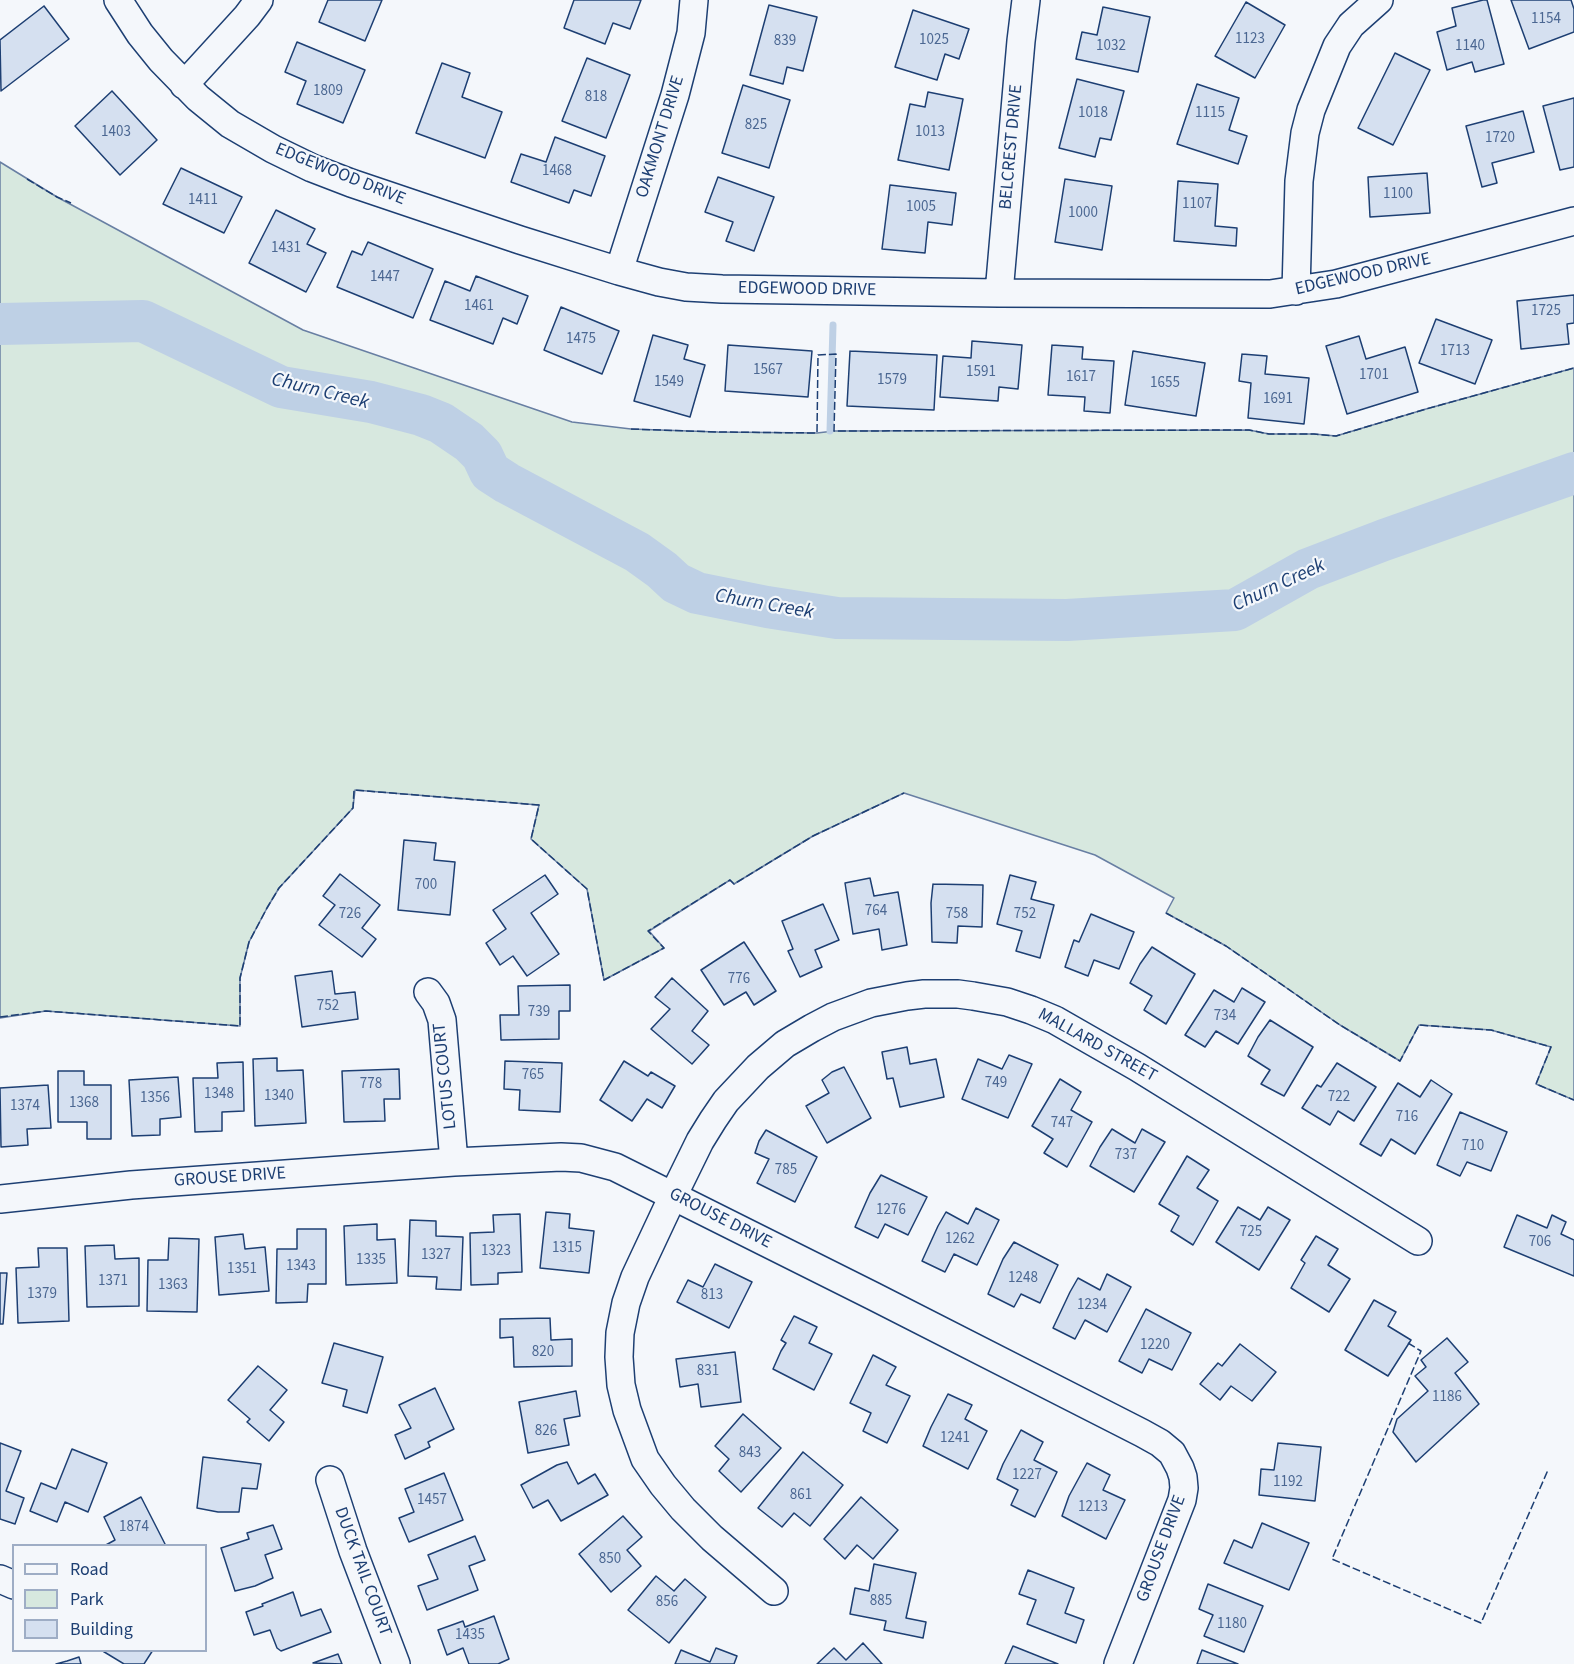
<!DOCTYPE html>
<style>
body{margin:0}
#map{position:relative;width:1574px;height:1664px;overflow:hidden;background:#f4f7fb;font-family:"Source Sans 3",sans-serif}
canvas{display:block}
.legend{position:absolute;left:12px;top:1544px;width:195px;height:108px;box-sizing:border-box;background:#f4f7fb;border:2px solid #9eadc5;margin:0;padding:8px 10px;list-style:none;font-size:18px;color:#1d3f73}
.legend li{display:flex;align-items:center;gap:12px;height:30px}
.legend b{width:30px;border:2px solid #9eadc5}
</style>
<div id="map">
<canvas width="1574" height="1664"></canvas>
<ul class="legend">
<li><b style="height:8px;background:#f4f7fb"></b>Road</li>
<li><b style="height:16px;background:#d7e8df"></b>Park</li>
<li><b style="height:16px;background:#d5e0f0"></b>Building</li>
</ul>
</div>
<script>
const ctx = document.querySelector('canvas').getContext('2d');
ctx.lineJoin = 'round';
function fill(path, color) {
  ctx.fillStyle = color;
  ctx.fill(path, 'evenodd');
}
function shape(rows) {
  const path = new Path2D();
  for (const r of rows) {
    path.moveTo(r[0], r[1]);
    for (let i = 2; i < r.length; i += 2) path.lineTo(r[i], r[i + 1]);
  }
  return path;
}
function stroke(path, color, width, dash) {
  ctx.strokeStyle = color;
  ctx.lineWidth = width;
  ctx.lineCap = dash ? 'butt' : 'round';
  ctx.setLineDash(dash || []);
  ctx.stroke(path);
}
function label(font, color, halo, rows, align = 'center') {
  ctx.font = font + ' "Source Sans 3",sans-serif';
  ctx.lineWidth = 4.5;
  ctx.setLineDash([]);
  ctx.textBaseline = 'middle';
  ctx.strokeStyle = halo;
  ctx.fillStyle = color;
  for (const [text, x, y, turn = 0] of rows) {
    ctx.save();
    ctx.translate(x, y);
    ctx.rotate((+turn || 0) * Math.PI / 180);
    ctx.textAlign = isNaN(turn) ? turn : align;
    if (halo) ctx.strokeText(text, 0, 0);
    ctx.fillText(text, 0, 0);
    ctx.restore();
  }
}
const green = shape([
 [0,162,57,197,303,330,572,422,631,429,718,432,817,433,834,431,1249,430,1269,434,1314,434,1336,436,1426,409,1574,368,1574,1100,1536,1084,1551,1047,1491,1030,1419,1025,1400,1061,1340,1025,1226,946,1166,913,1174,898,1095,855,904,793,813,836,734,884,730,880,649,931,664,948,604,980,587,889,531,839,539,805,355,790,353,808,279,888,267,908,249,942,240,978,240,1026,46,1011,0,1018,0,162]
]);
const stream = shape([
 [830,431,833,325]
]);
const river = shape([
 [0,324,143,321,281,387,371,402,421,415,441,423,469,442,482,455,490,472,507,483,637,552,662,570,676,583,697,593,767,607,837,618,1067,620,1235,610,1308,569,1384,540,1574,473]
]);
const building = shape([
 [328,0,382,0,365,41,319,22,328,0],
 [574,0,641,0,630,29,613,23,605,44,564,28,574,0],
 [1483,0,1487,0,1504,64,1475,72,1472,62,1447,70,1437,32,1456,26,1452,8,1483,0],
 [1511,0,1571,0,1574,9,1574,32,1529,49,1511,0],
 [1246,2,1285,25,1255,78,1215,56,1246,2],
 [769,5,817,17,803,71,787,67,783,84,750,75,769,5],
 [44,6,69,39,1,91,0,40,44,6],
 [1103,7,1150,17,1138,72,1076,59,1082,32,1097,35,1103,7],
 [913,10,969,29,959,59,945,54,937,80,895,67,913,10],
 [297,42,365,70,343,123,297,104,306,81,285,72,297,42],
 [1395,53,1430,70,1393,145,1358,128,1395,53],
 [587,58,630,75,606,138,562,121,587,58],
 [442,63,470,73,462,97,502,112,485,158,416,133,442,63],
 [1077,79,1124,91,1111,140,1100,138,1095,157,1059,148,1077,79],
 [1197,84,1239,98,1229,130,1247,136,1238,164,1177,144,1197,84],
 [743,85,790,100,769,168,722,153,743,85],
 [112,91,157,140,120,175,75,126,112,91],
 [928,92,963,99,949,170,898,160,910,104,925,107,928,92],
 [1574,98,1574,167,1560,170,1543,106,1574,98],
 [1523,111,1534,152,1492,163,1497,183,1482,187,1466,126,1523,111],
 [555,137,605,156,591,196,574,190,569,203,511,182,521,154,546,162,555,137],
 [181,168,242,197,224,233,163,204,181,168],
 [1427,173,1430,213,1370,217,1368,177,1427,173],
 [718,177,774,197,754,251,726,241,733,222,705,212,718,177],
 [1065,179,1112,186,1102,250,1055,242,1065,179],
 [1178,181,1218,184,1215,226,1237,228,1236,246,1174,241,1178,181],
 [890,185,956,193,952,225,928,222,925,253,882,249,890,185],
 [276,210,315,229,307,244,326,253,306,292,249,263,276,210],
 [368,242,433,269,413,318,337,287,352,251,362,255,368,242],
 [476,276,528,296,517,324,503,318,493,344,430,320,445,281,470,291,476,276],
 [1574,295,1574,323,1567,324,1569,344,1521,349,1517,301,1574,295],
 [561,307,619,331,602,374,544,350,561,307],
 [1436,319,1492,340,1475,384,1419,363,1436,319],
 [653,335,688,345,684,359,705,365,690,417,634,401,653,335],
 [1359,336,1366,359,1405,347,1418,392,1347,414,1326,346,1359,336],
 [972,341,1022,345,1018,389,999,387,998,401,940,397,943,356,971,358,972,341],
 [728,345,812,351,808,397,725,391,728,345],
 [1052,345,1083,347,1082,359,1114,361,1110,413,1084,411,1085,397,1048,395,1052,345],
 [850,351,937,355,934,410,847,406,850,351],
 [1133,351,1205,363,1196,416,1125,405,1133,351],
 [1242,354,1267,356,1265,374,1309,378,1304,424,1248,418,1251,383,1239,381,1242,354],
 [404,840,436,843,434,860,455,862,450,915,398,910,404,840],
 [340,874,380,905,362,928,376,939,362,957,319,925,335,905,323,896,340,874],
 [545,875,558,894,531,913,559,954,527,976,513,956,500,965,486,943,506,929,493,910,545,875],
 [1010,875,1036,882,1031,899,1054,905,1040,958,1016,951,1022,931,997,924,1010,875],
 [870,878,874,896,898,892,907,945,882,950,879,929,853,934,845,883,870,878],
 [933,884,983,885,982,927,958,926,957,943,932,942,931,903,933,884],
 [823,904,839,940,815,950,822,967,800,977,788,951,793,949,782,921,823,904],
 [1091,914,1134,932,1119,969,1094,960,1088,976,1065,967,1074,940,1079,942,1091,914],
 [744,942,776,991,754,1005,746,992,724,1005,701,970,744,942],
 [1152,947,1195,974,1166,1024,1144,1010,1152,996,1130,983,1140,964,1152,947],
 [332,971,335,994,355,992,358,1019,302,1027,295,976,332,971],
 [672,978,708,1011,692,1031,709,1045,692,1064,651,1029,670,1009,655,997,672,978],
 [570,985,570,1011,559,1011,559,1039,501,1040,500,1015,519,1015,518,986,570,985],
 [1242,988,1265,1002,1238,1044,1216,1031,1205,1047,1185,1035,1214,990,1234,1002,1242,988],
 [1270,1020,1313,1047,1284,1096,1261,1084,1270,1070,1248,1056,1258,1037,1270,1020],
 [907,1047,910,1064,936,1059,944,1097,900,1107,893,1078,887,1079,882,1052,907,1047],
 [1009,1055,1032,1064,1008,1118,962,1099,978,1059,1002,1069,1009,1055],
 [277,1058,277,1071,303,1070,306,1123,255,1126,253,1059,277,1058],
 [505,1061,562,1063,560,1112,519,1110,520,1090,504,1089,505,1061],
 [624,1061,648,1076,651,1072,675,1086,662,1108,647,1099,632,1121,600,1100,624,1061],
 [243,1062,244,1111,222,1112,222,1131,195,1132,193,1078,218,1078,217,1063,243,1062],
 [1337,1063,1376,1087,1354,1121,1338,1111,1330,1125,1302,1108,1317,1085,1321,1087,1337,1063],
 [844,1067,871,1118,827,1143,806,1106,829,1093,822,1080,832,1072,844,1067],
 [399,1069,400,1099,384,1099,385,1121,344,1122,342,1071,399,1069],
 [58,1071,84,1071,84,1085,111,1085,111,1139,87,1139,87,1122,58,1122,58,1071],
 [178,1077,181,1117,160,1119,160,1135,132,1136,129,1080,178,1077],
 [1060,1079,1081,1092,1071,1110,1092,1122,1067,1167,1044,1153,1053,1139,1032,1126,1060,1079],
 [1431,1080,1452,1094,1415,1154,1391,1139,1381,1156,1360,1144,1398,1083,1420,1097,1431,1080],
 [48,1085,51,1128,27,1129,28,1145,1,1147,0,1088,48,1085],
 [1460,1112,1507,1132,1491,1171,1467,1162,1460,1176,1437,1165,1460,1112],
 [1112,1129,1135,1143,1142,1129,1165,1142,1134,1192,1090,1166,1100,1147,1112,1129],
 [766,1130,817,1157,795,1202,757,1183,769,1159,755,1153,759,1141,766,1130],
 [1187,1156,1209,1170,1197,1188,1218,1201,1193,1245,1171,1231,1179,1216,1159,1204,1187,1156],
 [881,1175,927,1197,908,1235,885,1224,878,1238,855,1227,870,1193,881,1175],
 [1238,1207,1260,1220,1268,1207,1290,1220,1259,1270,1216,1242,1238,1207],
 [976,1208,999,1220,977,1265,954,1254,945,1272,922,1261,938,1226,946,1212,968,1224,976,1208],
 [546,1212,570,1214,569,1228,594,1231,589,1273,540,1268,546,1212],
 [520,1214,522,1272,498,1273,498,1284,471,1285,470,1233,494,1232,493,1215,520,1214],
 [1517,1215,1547,1228,1552,1215,1566,1222,1561,1234,1574,1240,1574,1276,1504,1247,1517,1215],
 [410,1220,436,1221,436,1236,463,1237,461,1290,436,1289,437,1277,408,1276,410,1220],
 [377,1224,377,1240,395,1239,397,1283,346,1285,344,1226,377,1224],
 [297,1229,326,1229,326,1284,308,1284,307,1302,276,1303,277,1249,297,1249,297,1229],
 [243,1234,245,1249,265,1247,269,1291,219,1295,215,1237,243,1234],
 [1316,1236,1338,1249,1328,1265,1350,1279,1329,1312,1291,1288,1305,1263,1301,1260,1316,1236],
 [169,1238,199,1239,197,1312,147,1311,148,1260,168,1260,169,1238],
 [1014,1242,1058,1265,1040,1303,1021,1294,1014,1307,988,1294,1003,1259,1014,1242],
 [114,1245,115,1259,139,1258,139,1306,87,1307,85,1246,114,1245],
 [38,1248,67,1248,69,1321,18,1323,16,1268,39,1267,38,1248],
 [715,1264,752,1282,729,1328,677,1302,688,1280,703,1287,715,1264],
 [0,1273,7,1273,3,1324,0,1324,0,1273],
 [1107,1274,1131,1287,1107,1332,1085,1320,1075,1339,1053,1328,1070,1292,1078,1278,1100,1290,1107,1274],
 [1374,1300,1396,1312,1388,1326,1411,1340,1388,1376,1345,1350,1374,1300],
 [1146,1309,1191,1333,1172,1370,1149,1359,1142,1373,1119,1361,1146,1309],
 [794,1316,817,1327,809,1343,832,1354,814,1390,773,1369,781,1351,786,1343,781,1340,794,1316],
 [550,1318,551,1340,572,1339,572,1366,514,1367,513,1337,500,1338,500,1319,550,1318],
 [1447,1338,1468,1362,1455,1373,1479,1404,1416,1462,1393,1432,1397,1419,1428,1391,1415,1376,1426,1367,1421,1360,1447,1338],
 [334,1343,383,1357,367,1413,343,1406,347,1390,322,1383,334,1343],
 [1240,1344,1276,1372,1252,1401,1231,1386,1220,1400,1200,1384,1218,1363,1222,1366,1240,1344],
 [735,1352,741,1402,701,1407,698,1384,680,1387,676,1359,735,1352],
 [873,1355,896,1367,886,1385,910,1396,887,1443,863,1431,871,1413,850,1403,873,1355],
 [258,1366,287,1390,270,1410,284,1422,269,1441,247,1422,250,1419,228,1400,258,1366],
 [435,1388,454,1429,428,1442,430,1447,405,1459,395,1435,411,1428,399,1405,435,1388],
 [576,1391,580,1416,564,1419,569,1445,528,1453,519,1402,576,1391],
 [948,1394,972,1405,965,1419,987,1431,968,1469,923,1446,931,1427,948,1394],
 [743,1414,781,1448,741,1492,719,1471,729,1459,715,1446,743,1414],
 [1021,1430,1043,1442,1034,1460,1057,1472,1035,1517,1011,1505,1018,1490,997,1479,1003,1464,1021,1430],
 [0,1443,21,1451,6,1491,24,1498,15,1524,0,1519,0,1443],
 [1278,1443,1321,1447,1315,1501,1259,1495,1261,1469,1274,1470,1278,1443],
 [72,1449,107,1463,88,1512,65,1502,57,1522,30,1511,41,1483,56,1489,72,1449],
 [803,1452,843,1485,810,1526,794,1513,782,1527,758,1508,803,1452],
 [203,1457,261,1464,257,1489,242,1488,239,1512,218,1512,197,1508,203,1457],
 [567,1462,578,1484,595,1474,608,1495,561,1521,548,1500,533,1508,521,1485,557,1465,567,1462],
 [1087,1463,1110,1475,1103,1490,1125,1500,1106,1539,1062,1516,1069,1496,1087,1463],
 [444,1473,463,1520,409,1542,399,1518,414,1512,405,1489,444,1473],
 [141,1497,165,1544,162,1546,104,1546,115,1540,104,1517,141,1497],
 [861,1497,898,1530,873,1559,857,1545,845,1559,824,1539,861,1497],
 [623,1516,642,1537,627,1550,641,1566,611,1592,579,1554,623,1516],
 [1262,1523,1309,1543,1289,1590,1224,1563,1234,1540,1252,1548,1262,1523],
 [273,1525,282,1549,265,1555,273,1578,255,1586,235,1591,221,1548,249,1539,247,1533,273,1525],
 [475,1536,485,1560,469,1566,478,1590,427,1610,418,1586,438,1579,428,1555,475,1536],
 [874,1564,916,1573,906,1618,926,1622,923,1638,884,1630,886,1621,850,1614,855,1588,869,1591,874,1564],
 [1028,1570,1074,1588,1065,1613,1084,1620,1076,1643,1027,1624,1036,1600,1019,1594,1028,1570],
 [656,1576,674,1591,685,1579,706,1597,669,1643,628,1610,656,1576],
 [1208,1584,1263,1606,1244,1652,1204,1636,1213,1615,1199,1609,1208,1584],
 [293,1592,301,1616,321,1609,331,1632,281,1651,277,1648,270,1630,254,1635,246,1612,263,1606,262,1604,293,1592],
 [494,1616,509,1659,498,1664,469,1664,463,1648,447,1655,438,1630,463,1621,465,1627,494,1616],
 [863,1643,882,1664,817,1664,834,1648,846,1660,863,1643],
 [1013,1646,1058,1664,1005,1664,1013,1646],
 [716,1648,737,1656,734,1664,675,1664,681,1650,710,1662,716,1648],
 [101,1650,153,1650,144,1664,124,1664,101,1650],
 [1202,1650,1238,1664,1197,1664,1202,1650],
 [338,1654,342,1664,313,1663,338,1654],
 [79,1657,81,1664,56,1664,67,1661,79,1657]
]);
const minor = shape([
 [118,0,140,34,161,60,198,98,230,124,273,149,312,168,351,183,520,240,619,271,659,282,686,287,722,289,999,293,1270,294,1336,284,1574,221],
 [184,85,247,16,259,0],
 [619,271,675,95,691,33,694,0],
 [1296,291,1299,181,1305,133,1311,110,1337,46,1351,25,1379,0],
 [999,293,1021,41,1026,0],
 [428,992,436,1003,442,1020,454,1162],
 [0,1199,131,1185,454,1162,561,1157,581,1158,615,1167,873,1296,1142,1433,1160,1443,1172,1453,1180,1468,1183,1477,1184,1488,1182,1500,1118,1664],
 [330,1480,353,1551,396,1664],
 [0,1579,14,1585],
 [774,1591,712,1538,683,1509,663,1485,645,1459,627,1410,621,1385,619,1357,620,1333,626,1303,635,1277,673,1196,700,1141,713,1120,726,1101,758,1067,785,1044,812,1028,833,1017,871,1003,907,996,924,994,958,994,973,996,1007,1002,1031,1010,1055,1020,1137,1067,1418,1241]
]);
const fence = shape([
 [27,179,57,197,71,203],
 [631,429,718,432,817,433,818,355,836,354,834,431,1249,430,1269,434,1314,434,1336,436,1426,409,1574,368],
 [1166,913,1226,946,1340,1025,1400,1061,1419,1025,1491,1030,1551,1047,1536,1084,1574,1100],
 [0,1017,46,1011,240,1026,240,978,249,942,267,908,279,888,353,808,354,790,539,805,531,839,587,889,604,980,664,948,648,931,730,880,734,884,813,836,904,793],
 [1408,1343,1421,1351,1332,1559,1481,1623,1548,1470]
]);
const numberNames = [
 ["1154",1546,20],
 ["1123",1250,40],
 ["1025",934,41],
 ["839",785,42],
 ["1032",1111,47],
 ["1140",1470,47],
 ["1809",328,92],
 ["818",596,98],
 ["1018",1093,114],
 ["1115",1210,114],
 ["825",756,126],
 ["1403",116,133],
 ["1013",930,133],
 ["1720",1500,139],
 ["1468",557,172],
 ["1100",1398,195],
 ["1411",203,201],
 ["1107",1197,205],
 ["1005",921,208],
 ["1000",1083,214],
 ["1431",286,249],
 ["1447",385,278],
 ["1461",479,307],
 ["1725",1546,312],
 ["1475",581,340],
 ["1713",1455,352],
 ["1567",768,371],
 ["1591",981,373],
 ["1701",1374,376],
 ["1617",1081,378],
 ["1579",892,381],
 ["1549",669,383],
 ["1655",1165,384],
 ["1691",1278,400],
 ["700",426,886],
 ["764",876,912],
 ["726",350,915],
 ["758",957,915],
 ["752",1025,915],
 ["776",739,980],
 ["752",328,1007],
 ["739",539,1013],
 ["734",1225,1017],
 ["765",533,1076],
 ["749",996,1084],
 ["778",371,1085],
 ["1348",219,1095],
 ["1340",279,1097],
 ["722",1339,1098],
 ["1356",155,1099],
 ["1368",84,1104],
 ["1374",25,1107],
 ["716",1407,1118],
 ["747",1062,1124],
 ["710",1473,1147],
 ["737",1126,1156],
 ["785",786,1171],
 ["1276",891,1211],
 ["725",1251,1233],
 ["1262",960,1240],
 ["706",1540,1243],
 ["1315",567,1249],
 ["1323",496,1252],
 ["1327",436,1256],
 ["1335",371,1261],
 ["1343",301,1267],
 ["1351",242,1270],
 ["1248",1023,1279],
 ["1371",113,1282],
 ["1363",173,1286],
 ["1379",42,1295],
 ["813",712,1296],
 ["1234",1092,1306],
 ["1220",1155,1346],
 ["820",543,1353],
 ["831",708,1372],
 ["1186",1447,1398],
 ["826",546,1432],
 ["1241",955,1439],
 ["843",750,1454],
 ["1227",1027,1476],
 ["1192",1288,1483],
 ["861",801,1496],
 ["1457",432,1501],
 ["1213",1093,1508],
 ["1874",134,1528],
 ["850",610,1560],
 ["885",881,1602],
 ["856",667,1603],
 ["1180",1232,1625],
 ["1435",470,1636]
];
const streetNames = [
 ["OAKMONT DRIVE",661,137,-73],
 ["BELCREST DRIVE",1012,147,-85],
 ["EDGEWOOD DRIVE",340,175,22],
 ["EDGEWOOD DRIVE",1363,275,-13],
 ["EDGEWOOD DRIVE",807,290,1],
 ["MALLARD STREET",1097,1046,29],
 ["LOTUS COURT",446,1076,-96],
 ["GROUSE DRIVE",230,1178,-4],
 ["GROUSE DRIVE",720,1219,27],
 ["GROUSE DRIVE",1162,1549,-70],
 ["DUCK TAIL COURT",362,1572,70]
];
const waterNames = [
 ["Churn Creek",320,392,14],
 ["Churn Creek",1279,586,-25],
 ["Churn Creek",764,605,10]
];
fill(green, '#d7e8df');
stroke(green, '#687fa3', 1.5);
stroke(stream, '#bed0e5', 7);
stroke(river, '#bed0e5', 42);
fill(building, '#d5e0f0');
stroke(building, '#1d3f73', 1.5);
stroke(minor, '#1d3f73', 30);
stroke(minor, '#f4f7fb', 27);
stroke(fence, '#1d3f73', 1.5, [8, 3]);
label('15px', '#4b6792', null, numberNames);
label('18px', '#1d3f73', '#f4f7fb', streetNames);
label('italic 20px', '#1d3f73', '#f4f7fb', waterNames);
</script>
